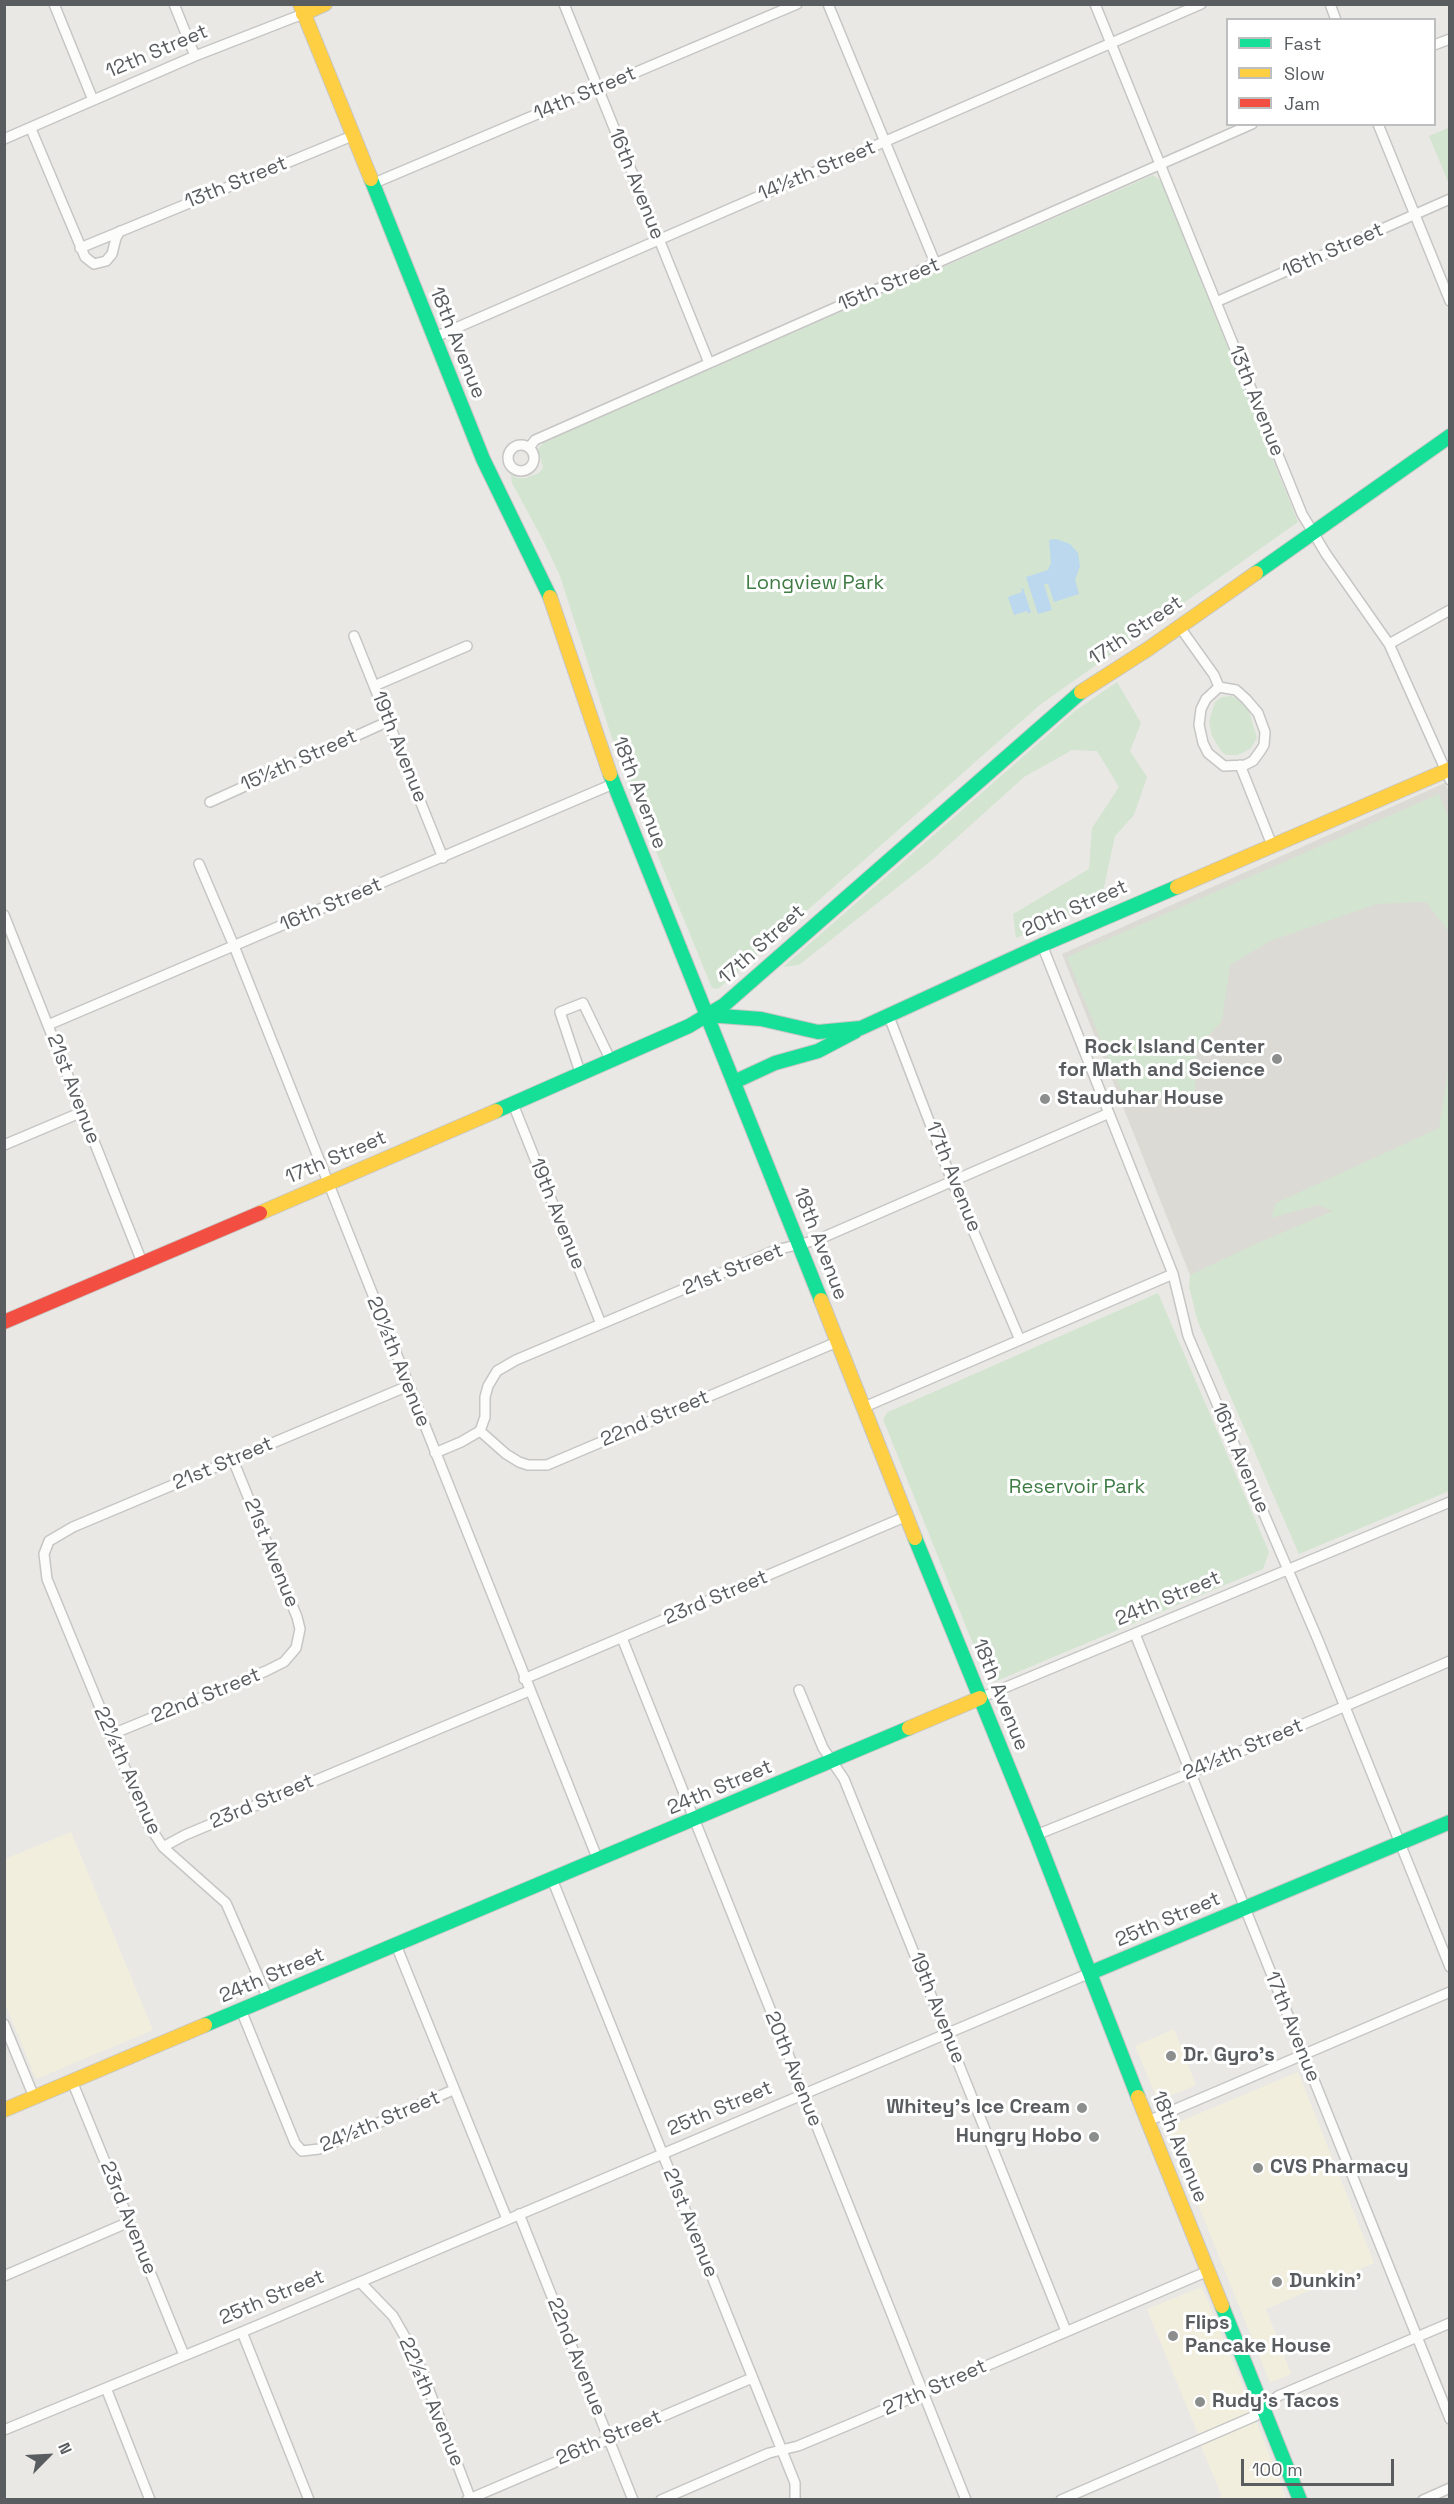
<!DOCTYPE html>
<meta charset="utf-8">
<style>
body{margin:0}
#map{position:relative;width:1454px;height:2504px;overflow:hidden;background:#e9e8e4;font-family:"Space Grotesk",sans-serif}
canvas{display:block}
.frame{position:absolute;inset:0;border:6px solid #5a5d60;pointer-events:none}
.legend{position:absolute;left:1226px;top:18px;width:210px;height:108px;box-sizing:border-box;background:#fff;border:2px solid #bdbebf;margin:0;padding:8px 10px;list-style:none;font-size:18px;color:#5a5d60}
.legend li{display:flex;align-items:center;gap:12px;height:30px}
.legend b{width:30px;border:2px solid #bdbebf}
.north{position:absolute;left:18px;top:2426px;width:60px;height:60px;-webkit-text-stroke:4px #fff;paint-order:stroke;rotate:66deg;font-size:16px;font-weight:700;line-height:24px;text-align:center;color:#5a5d60}
.north::after{content:'';display:block;margin:auto;width:21px;height:27px;background:#5a5d60;clip-path:polygon(50% 0,100% 100%,50% 72%,0 100%)}
.scale{position:absolute;left:1241px;top:2459px;width:153px;height:27px;box-sizing:border-box;border:3px solid #5a5d60;border-top:0;padding-left:8px;font-size:18px;line-height:21px;white-space:nowrap;color:#5a5d60;-webkit-text-stroke:4px #fff;paint-order:stroke}
</style>
<div id="map">
<canvas width="1454" height="2504"></canvas>
<div class="frame"></div>
<ul class="legend">
<li><b style="height:8px;background:#16e098"></b>Fast</li>
<li><b style="height:8px;background:#ffcf43"></b>Slow</li>
<li><b style="height:8px;background:#f24e42"></b>Jam</li>
</ul>
<div class="north">N</div>
<div class="scale">100 m</div>
</div>
<script>
const ctx = document.querySelector('canvas').getContext('2d');
ctx.lineJoin = 'round';
function fill(path, color) {
  ctx.fillStyle = color;
  ctx.fill(path, 'evenodd');
}
function shape(rows) {
  const path = new Path2D();
  for (const r of rows) {
    if (r.length === 3) {
      path.moveTo(r[0] + r[2], r[1]);
      path.arc(r[0], r[1], r[2], 0, 2 * Math.PI);
      continue;
    }
    path.moveTo(r[0], r[1]);
    for (let i = 2; i < r.length; i += 2) path.lineTo(r[i], r[i + 1]);
  }
  return path;
}
function stroke(path, color, width, dash) {
  ctx.strokeStyle = color;
  ctx.lineWidth = width;
  ctx.lineCap = dash ? 'butt' : 'round';
  ctx.setLineDash(dash || []);
  ctx.stroke(path);
}
function label(font, color, halo, rows, align = 'center') {
  ctx.font = font + ' "Space Grotesk",sans-serif';
  ctx.lineWidth = 6;
  ctx.setLineDash([]);
  ctx.textBaseline = 'middle';
  ctx.strokeStyle = halo;
  ctx.fillStyle = color;
  for (const [text, x, y, turn = 0] of rows) {
    ctx.save();
    ctx.translate(x, y);
    ctx.rotate((+turn || 0) * Math.PI / 180);
    ctx.textAlign = isNaN(turn) ? turn : align;
    if (halo) ctx.strokeText(text, 0, 0);
    ctx.fillText(text, 0, 0);
    ctx.restore();
  }
}
const commercial = shape([
 [71,1832,153,2030,36,2079,5,2003,5,1859],
 [1174,2029,1196,2085,1158,2101,1135,2046],
 [1298,2072,1374,2263,1266,2309,1291,2374,1270,2383,1167,2127],
 [1202,2287,1253,2411,1198,2434,1147,2309],
 [1256,2421,1287,2499,1215,2499,1222,2496,1200,2444]
]);
const education = shape([
 [1445,783,1450,795,1449,1163,1190,1275,1062,954]
]);
const green = shape([
 [1448,128,1450,132,1449,184,1429,136],
 [1153,175,1161,181,1298,522,1041,704,718,989,712,988,633,795,612,738,560,576,545,544,512,483,511,475,518,478,526,478,539,473,543,468,538,449,544,442],
 [1117,682,1141,723,1130,751,1147,777,1134,815,1115,836,1101,901,1016,938,1013,914,1089,869,1092,828,1119,787,1097,751,1072,750,1024,777,932,860,799,965,783,967,1075,711],
 [1231,696,1240,701,1249,711,1257,738,1250,749,1238,755,1226,755,1221,751,1212,736,1209,722,1215,702,1222,697],
 [1439,794,1449,819,1449,932,1426,902,1377,904,1270,941,1230,965,1222,1021,1196,1049,1195,1099,1121,1090,1067,957],
 [1449,1065,1449,1491,1299,1554,1198,1322,1189,1287,1190,1275,1251,1246,1333,1211,1318,1205,1271,1218,1276,1203,1439,1128],
 [1158,1293,1269,1552,1263,1569,994,1682,987,1679,883,1419,888,1412]
]);
const water = shape([
 [1056,539,1070,544,1078,553,1080,566,1075,580,1079,594,1054,602,1048,584,1044,584,1052,610,1038,614,1026,577,1048,570,1051,563,1049,540],
 [1023,588,1031,612,1028,614,1027,611,1014,615,1008,597,1022,592,1021,589]
]);
const street = shape([
 [54,4,93,100],
 [174,4,195,56],
 [564,4,709,363],
 [828,4,936,265],
 [1095,4,1302,514,1326,554,1389,644,1450,780],
 [1330,4,1336,20],
 [1434,45,1450,39],
 [1378,124,1450,301],
 [31,129,85,257,94,264,106,261,112,254,116,238,120,231],
 [4,139,195,56,303,14],
 [372,184,797,4],
 [80,248,352,136],
 [1216,302,1450,199],
 [433,338,1201,4],
 [521,458,13],
 [529,448,535,440,1252,124],
 [1179,626,1214,675,1219,687],
 [354,636,443,858],
 [1389,644,1450,610],
 [374,686,467,646],
 [1219,687,1236,690,1246,699,1258,713,1265,732,1264,745,1261,750,1253,761,1245,765,1224,766,1208,753,1203,743,1199,725,1201,709,1206,699,1219,687],
 [1240,765,1272,845],
 [210,802,389,721],
 [199,864,234,946,598,1860],
 [4,915,142,1262],
 [1042,945,1173,1274,1188,1336,1318,1640,1450,1967],
 [888,1014,952,1181,1020,1340],
 [48,1025,613,784],
 [581,1075,560,1012,583,1003,611,1061],
 [513,1104,601,1324],
 [4,1145,82,1112],
 [862,1408,1173,1274],
 [480,1431,506,1454,519,1462,528,1465,547,1465,837,1342],
 [435,1453,461,1442,480,1431,485,1417,485,1397,488,1386,497,1371,516,1360,776,1250,817,1240,1107,1114],
 [1135,1634,1450,2419],
 [622,1638,966,2500],
 [524,1679,907,1516],
 [799,1690,823,1748,844,1779,1066,2331],
 [980,1698,1450,1502],
 [110,1735,266,1671,284,1662,296,1648,300,1629,297,1617,233,1460],
 [1036,1835,1190,1773,1450,1661],
 [163,1847,185,1835,529,1691],
 [552,1879,795,2483,795,2500],
 [396,1945,507,2219],
 [268,1999,226,1903,163,1847,148,1824,47,1579,44,1554,49,1541,73,1527,408,1386],
 [241,2010,295,2143,302,2151,319,2149,453,2090],
 [4,2024,34,2097],
 [72,2081,184,2355],
 [1148,2121,1450,1992],
 [519,2214,633,2500],
 [4,2276,129,2222],
 [360,2282,393,2316,416,2356,471,2500],
 [242,2332,309,2500],
 [106,2388,150,2500],
 [4,2430,242,2332,1090,1973],
 [467,2500,752,2378],
 [661,2500,769,2453,798,2446,853,2423,1208,2271],
 [1061,2500,1255,2416,1278,2396,1450,2323],
 [1423,2500,1450,2488]
]);
const fast = shape([
 [371,179,483,459,550,597],
 [1256,573,1450,436],
 [610,774,821,1300],
 [707,1015,761,1019,818,1032,861,1028,1042,945,1177,887],
 [734,1082,775,1063,818,1051,856,1031],
 [496,1111,689,1026,724,1005,1081,692],
 [915,1538,1036,1835,1138,2097],
 [1090,1973,1450,1822],
 [205,2025,909,1728],
 [1222,2306,1300,2500]
]);
const slow = shape([
 [300,4,371,179],
 [303,14,325,4],
 [550,597,610,774],
 [1081,692,1148,649,1256,573],
 [1177,887,1450,769],
 [260,1213,496,1111],
 [821,1300,915,1538],
 [909,1728,980,1698],
 [1138,2097,1222,2306],
 [4,2110,205,2025]
]);
const jam = shape([
 [4,1322,260,1213]
]);
const markers = [
 [1277,1059,6,"#8c8e8e"],
 [1045,1099,6,"#8c8e8e"],
 [1171,2056,6,"#8c8e8e"],
 [1082,2108,6,"#8c8e8e"],
 [1094,2137,6,"#8c8e8e"],
 [1258,2168,6,"#8c8e8e"],
 [1277,2282,6,"#8c8e8e"],
 [1173,2336,6,"#8c8e8e"],
 [1200,2402,6,"#8c8e8e"]
];
const streetNames = [
 ["12th Street",157,52,-23],
 ["14th Street",585,94,-23],
 ["14½th Street",817,171,-23],
 ["13th Street",236,183,-22],
 ["16th Avenue",636,184,68],
 ["16th Street",1333,251,-24],
 ["15th Street",889,285,-23],
 ["18th Avenue",457,343,68],
 ["13th Avenue",1256,401,68],
 ["17th Street",1136,631,-34],
 ["19th Avenue",399,747,68],
 ["15½th Street",299,761,-24],
 ["18th Avenue",639,793,69],
 ["16th Street",331,905,-23],
 ["20th Street",1075,909,-24],
 ["17th Street",762,945,-42],
 ["21st Avenue",73,1089,69],
 ["17th Street",336,1158,-23],
 ["17th Avenue",953,1177,68],
 ["19th Avenue",557,1214,68],
 ["18th Avenue",820,1244,69],
 ["21st Street",733,1270,-22],
 ["20½th Avenue",398,1362,68],
 ["22nd Street",655,1419,-23],
 ["16th Avenue",1240,1458,67],
 ["21st Street",223,1464,-23],
 ["21st Avenue",271,1553,68],
 ["23rd Street",716,1598,-23],
 ["24th Street",1168,1599,-23],
 ["18th Avenue",1000,1695,68],
 ["22nd Street",206,1696,-22],
 ["24½th Street",1243,1750,-23],
 ["22½th Avenue",127,1771,66],
 ["24th Street",720,1788,-23],
 ["23rd Street",262,1802,-23],
 ["25th Street",1168,1920,-23],
 ["24th Street",272,1976,-23],
 ["19th Avenue",937,2008,68],
 ["17th Avenue",1292,2027,68],
 ["20th Avenue",793,2069,68],
 ["25th Street",720,2109,-23],
 ["24½th Street",380,2122,-23],
 ["18th Avenue",1179,2147,68],
 ["23rd Avenue",128,2218,68],
 ["21st Avenue",690,2223,68],
 ["25th Street",272,2298,-23],
 ["22nd Avenue",576,2357,68],
 ["27th Street",935,2388,-24],
 ["22½th Avenue",431,2402,67],
 ["26th Street",609,2438,-23]
];
const parkNames = [
 ["Longview Park",815,584],
 ["Reservoir Park",1077,1488]
];
const poiNames = [
 ["Rock Island Center",1265,1048,"right"],
 ["for Math and Science",1265,1071,"right"],
 ["Stauduhar House",1057,1099],
 ["Dr. Gyro's",1183,2056],
 ["Whitey's Ice Cream",1070,2108,"right"],
 ["Hungry Hobo",1082,2137,"right"],
 ["CVS Pharmacy",1270,2168],
 ["Dunkin'",1289,2282],
 ["Flips",1185,2324],
 ["Pancake House",1185,2347],
 ["Rudy's Tacos",1212,2402]
];
fill(commercial, '#f2eede');
fill(education, '#dcdad4');
fill(green, '#d3e4d1');
fill(water, '#bcd8ee');
stroke(street, '#c6c6c5', 12);
stroke(fast, '#c6c6c5', 16);
stroke(slow, '#c6c6c5', 16);
stroke(jam, '#c6c6c5', 16);
stroke(street, '#fcfcfb', 9);
stroke(fast, '#16e098', 14);
stroke(slow, '#ffcf43', 14);
stroke(jam, '#f24e42', 14);
for (const [x, y, r, color] of markers) {
  const dot = new Path2D();
  dot.arc(x, y, r, 0, 2 * Math.PI);
  ctx.fillStyle = color;
  ctx.fill(dot);
  stroke(dot, '#fff', 2);
}
label('20px', '#5a5d60', '#fff', streetNames);
label('20px', '#3e7b43', '#fff', parkNames);
label('bold 20px', '#5a5d60', '#fff', poiNames, 'left');
</script>
